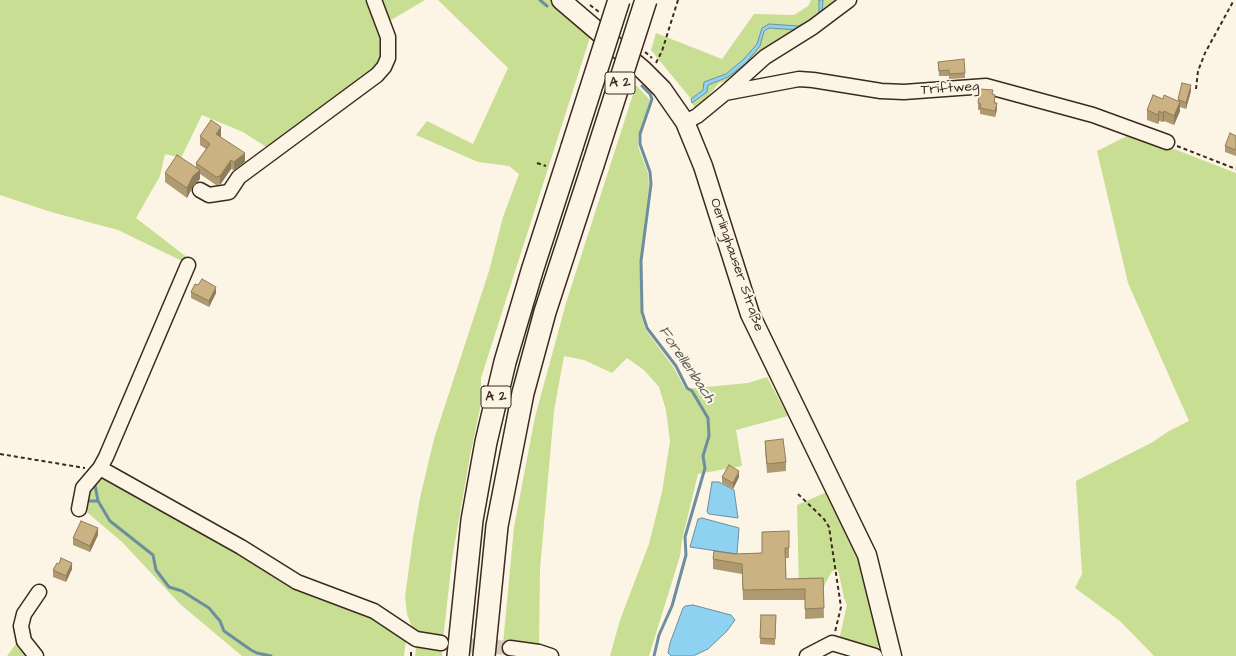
<!DOCTYPE html>
<meta charset="utf-8">
<style>
body{margin:0}
canvas{display:block;background:#fcf5e5}
</style>
<canvas width="1236" height="656"></canvas>
<script>
const ctx = document.querySelector('canvas').getContext('2d');
ctx.lineJoin = 'round';
function fill(path, color) {
  ctx.fillStyle = color;
  ctx.fill(path, 'evenodd');
}
function shape(rows) {
  const path = new Path2D();
  for (const r of rows) {
    path.moveTo(r[0], r[1]);
    for (let i = 2; i < r.length; i += 2) path.lineTo(r[i], r[i + 1]);
  }
  return path;
}
function stroke(path, color, width, dash) {
  ctx.strokeStyle = color;
  ctx.lineWidth = width;
  ctx.lineCap = dash ? 'butt' : 'round';
  ctx.setLineDash(dash || []);
  ctx.stroke(path);
}
function label(font, color, halo, rows, align = 'center') {
  ctx.font = font + ' "Architects Daughter",sans-serif';
  ctx.lineWidth = 4;
  ctx.setLineDash([]);
  ctx.textBaseline = 'middle';
  ctx.strokeStyle = halo;
  ctx.fillStyle = color;
  for (const [text, x, y, turn = 0] of rows) {
    ctx.save();
    ctx.translate(x, y);
    ctx.rotate((+turn || 0) * Math.PI / 180);
    ctx.textAlign = isNaN(turn) ? turn : align;
    if (halo) ctx.strokeText(text, 0, 0);
    ctx.fillText(text, 0, 0);
    ctx.restore();
  }
}
const green = shape([
 [0,0,372,0,383,28,383,63,271,150,243,132,202,115,181,158,165,154,160,176,136,218,188,258,186,263,118,230,51,212,0,195],
 [377,0,425,0,386,23],
 [438,0,551,0,591,34,481,378,481,387,484,389,470,456,452,559,443,640,415,635,407,614,405,597,413,538,420,498,434,439,489,271,503,217,519,174,509,166,478,162,416,135,427,121,473,144,508,68],
 [811,0,819,0,819,12,810,21,798,26,769,24,762,28,757,44,744,59,726,74,704,82,703,90,691,99,651,50,656,33,722,59,754,14,794,15,808,6],
 [823,0,844,0,730,81,719,83,699,107,695,108,692,103,707,92,708,85,728,77,760,46,764,31,769,28,798,30,822,14],
 [636,85,650,100,638,136,638,146,648,173,649,185,640,263,641,314,645,329,674,368,685,389,748,383,767,377,788,416,736,430,742,466,698,474,682,540,680,556,649,656,610,656,620,620,649,544,662,492,670,441,666,410,659,387,644,370,627,358,612,373,584,360,564,356,554,411,540,569,539,646,503,644,514,527,535,417,566,303],
 [1135,132,1169,147,1236,173,1236,656,1154,656,1120,621,1075,588,1082,574,1076,481,1151,443,1169,431,1189,421,1128,283,1097,151],
 [107,476,372,615,403,636,406,641,404,656,242,656,180,604,122,542,82,508,87,489,96,477],
 [827,492,861,566,879,645,877,648,873,649,839,640,847,605,844,598,838,570,832,571,823,588,799,589,797,505],
 [18,641,33,656,7,656],
 [432,646,442,646,442,656,415,656,416,648]
]);
const water = shape([
 [819,0,823,0,822,14,798,30,769,28,764,31,760,46,746,63,728,77,708,85,707,92,692,103,691,99,703,90,704,82,726,74,744,59,757,44,762,28,769,24,798,26,810,21,819,12,819,0],
 [712,482,719,482,734,490,738,518,709,514,707,512,712,482],
 [702,518,739,528,737,554,690,547,698,519,702,518],
 [693,605,731,615,735,620,727,631,708,649,693,656,671,656,668,653,670,643,683,608,685,606,693,605]
]);
const stream = shape([
 [540,0,547,6],
 [642,86,650,94,652,99,640,134,640,144,650,172,651,184,641,261,642,312,647,328,676,366,687,388,692,391,708,418,709,436,703,456,705,468,685,537,686,555,672,606,659,635,654,656],
 [95,485,98,501,110,521,153,555,156,570,169,587,182,591,209,608,220,621,224,631,251,650,257,653,271,656],
 [88,501,98,501]
]);
const minorTunnel = shape([
 [450,644,510,648]
]);
const path = shape([
 [590,5,599,12],
 [645,52,652,58],
 [656,63,662,51,678,0],
 [1196,89,1198,71,1205,53,1234,0],
 [1177,146,1236,169],
 [537,163,546,166],
 [0,454,85,468],
 [798,494,824,519,829,527,841,607,835,632],
 [411,656,411,649]
]);
const minor = shape([
 [725,93,765,57,813,27,849,0],
 [685,122,697,116,725,93,799,79,813,80,881,91,904,92,986,86,1093,115,1167,142],
 [200,190,209,195,229,192,239,177,377,75,384,67,388,58,388,37,374,0],
 [100,468,241,547,297,582,374,611,416,639,441,643],
 [79,509,83,488,100,468,106,457,188,265],
 [510,648,539,652,551,656],
 [36,656,24,641,21,626,24,614,39,592],
 [807,656,832,643,875,656]
]);
const major = shape([
 [561,0,643,70,662,89,685,122,703,166,750,314,867,555,892,656]
]);
const highway = shape([
 [458,656,472,520,486,442,505,362,532,271,572,147],
 [484,656,497,526,523,393,545,312,593,165]
]);
const highwayBridge = shape([
 [572,147,619,0],
 [593,165,646,0]
]);
const wall = shape([
 [938,62,965,73,965,78,949,79,949,76,939,76],
 [1191,91,1186,109,1180,107,1180,111,1174,125,1164,121,1163,122,1159,121,1158,124,1147,120,1147,110,1163,99,1178,101,1178,99],
 [993,94,997,109,995,117,980,114,980,110,978,110,978,103],
 [200,136,221,136,220,137,245,162,234,170,231,169,220,185,216,185,200,174,200,179,193,186,187,198,165,182,165,173,196,168,196,163,206,149,200,145],
 [1236,136,1236,156,1225,152,1225,146],
 [198,285,216,293,209,307,191,298,191,292],
 [765,441,786,462,786,471,767,473,765,450],
 [722,477,739,477,733,489,722,483],
 [789,531,789,558,786,558,786,579,823,578,824,618,805,619,805,600,743,600,742,574,713,569,713,559,735,554,762,553],
 [98,535,90,552,73,545,73,538],
 [72,569,66,582,53,577,53,570],
 [761,615,776,615,775,645,760,644]
]);
const shadedWall = shape([
 [1191,85,1191,91,1186,109,1186,103],
 [1180,102,1180,111,1174,125,1174,116],
 [997,103,997,109,995,117,995,111],
 [1159,111,1159,121,1158,124,1158,115],
 [1164,111,1164,121,1163,122,1163,113],
 [221,127,221,136,216,143,216,134],
 [245,153,245,162,234,170,234,162],
 [231,160,231,169,220,185,220,176],
 [200,170,200,179,193,186,187,198,187,188,193,176],
 [216,287,216,293,209,307,209,301],
 [739,471,739,477,733,489,733,483],
 [98,528,98,535,90,552,90,546],
 [72,563,72,569,66,582,66,576]
]);
const building = shape([
 [964,59,965,73,949,74,949,70,939,71,938,62,964,59],
 [1182,83,1191,85,1186,103,1178,99,1182,83],
 [980,89,993,90,992,94,995,95,994,103,997,103,995,111,980,108,981,104,978,103,980,89],
 [1153,95,1163,99,1164,95,1180,102,1174,116,1164,111,1163,113,1159,111,1158,115,1147,110,1153,95],
 [211,120,221,127,216,134,245,153,234,162,231,160,220,176,216,177,196,163,210,144,200,136,211,120],
 [1230,133,1236,136,1236,150,1225,146,1230,133],
 [177,155,200,170,193,176,187,188,165,173,177,155],
 [202,279,216,287,209,301,191,292,195,284,198,285,202,279],
 [783,439,786,462,767,464,765,441,783,439],
 [729,465,739,471,733,483,722,477,729,465],
 [81,521,98,528,90,546,73,538,81,521],
 [789,531,789,548,785,548,786,579,823,578,824,608,805,609,805,589,743,590,742,564,713,559,714,551,735,554,762,553,762,532,789,531],
 [61,558,72,563,66,576,53,570,57,563,59,564,61,558],
 [761,615,776,615,775,639,760,638,761,615]
]);
const shields = [
 [620,83,30],
 [496,397,30]
];
const shieldNames = [
 ["A 2",620,83],
 ["A 2",496,397]
];
const streetNames = [
 ["Triftweg",950,89,-4],
 ["Oerlinghauser Straße",736,265,71]
];
const waterNames = [
 ["Forellenbach",686,365,56]
];
fill(green, '#c8de93');
fill(water, '#8fd1f1');
stroke(water, '#6d8e9d', 1);
stroke(stream, '#6d8e9d', 3);
stroke(minorTunnel, '#d5ccbd', 14, [14, 7]);
stroke(minor, '#3b2a1e', 17);
stroke(major, '#3b2a1e', 21);
stroke(highway, '#3b2a1e', 24);
stroke(path, '#3b2a1e', 2, [4, 3]);
stroke(minor, '#fcf5e5', 14);
stroke(major, '#fcf5e5', 18);
stroke(highway, '#fcf5e5', 21);
stroke(highwayBridge, '#3b2a1e', 24, []);
stroke(highwayBridge, '#fcf5e5', 21);
fill(wall, '#af9970');
fill(shadedWall, '#8e7d5b');
fill(building, '#cbb282');
stroke(building, '#8e7d5b', 1);
for (const [x, y, w] of shields) {
  const box = new Path2D();
  box.roundRect(x - w / 2, y - 11, w, 22, 3);
  ctx.fillStyle = '#fcf5e5';
  ctx.fill(box);
  stroke(box, '#3b2a1e', 1);
}
label('bold 13px', '#3b2a1e', null, shieldNames);
label('14px', '#3b2a1e', '#fcf5e5', streetNames);
label('italic 15px', '#505453', '#fcf5e5', waterNames);
</script>
